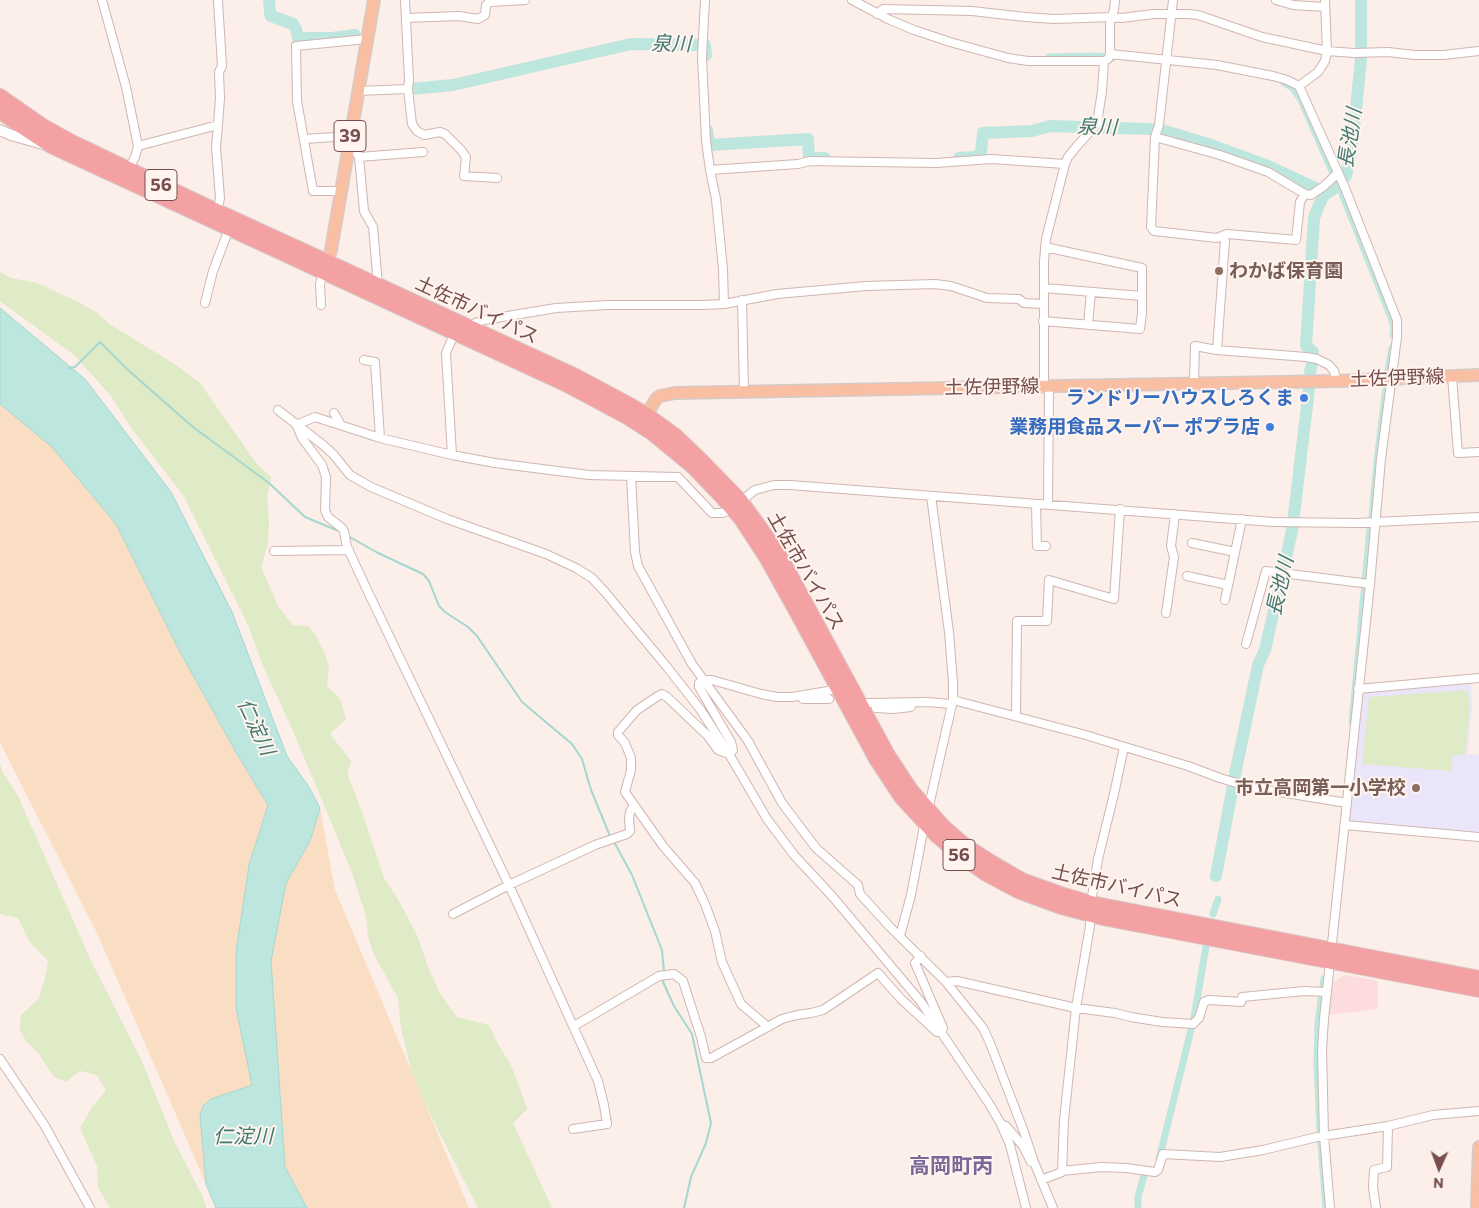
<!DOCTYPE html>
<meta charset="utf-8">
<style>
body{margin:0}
#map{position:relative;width:1479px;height:1208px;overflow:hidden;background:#fceee8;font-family:Commissioner,sans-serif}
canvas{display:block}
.north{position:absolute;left:1414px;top:1143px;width:50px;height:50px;-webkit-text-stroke:4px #fff4ef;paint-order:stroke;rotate:182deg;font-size:14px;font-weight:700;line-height:20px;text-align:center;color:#764f4c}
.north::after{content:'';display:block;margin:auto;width:18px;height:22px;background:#764f4c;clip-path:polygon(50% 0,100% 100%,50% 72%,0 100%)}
</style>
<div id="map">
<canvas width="1479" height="1208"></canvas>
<div class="north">N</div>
</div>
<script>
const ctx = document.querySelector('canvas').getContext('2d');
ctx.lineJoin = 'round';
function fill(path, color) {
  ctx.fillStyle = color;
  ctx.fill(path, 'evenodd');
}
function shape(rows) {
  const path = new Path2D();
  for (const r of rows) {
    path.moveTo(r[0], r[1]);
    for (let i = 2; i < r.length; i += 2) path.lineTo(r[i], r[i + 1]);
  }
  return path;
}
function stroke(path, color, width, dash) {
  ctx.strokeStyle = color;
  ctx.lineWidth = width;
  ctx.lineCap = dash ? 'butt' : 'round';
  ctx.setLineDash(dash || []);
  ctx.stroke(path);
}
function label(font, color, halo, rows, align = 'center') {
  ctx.font = font + ' Commissioner,"Noto Sans JP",sans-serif';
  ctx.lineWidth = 4;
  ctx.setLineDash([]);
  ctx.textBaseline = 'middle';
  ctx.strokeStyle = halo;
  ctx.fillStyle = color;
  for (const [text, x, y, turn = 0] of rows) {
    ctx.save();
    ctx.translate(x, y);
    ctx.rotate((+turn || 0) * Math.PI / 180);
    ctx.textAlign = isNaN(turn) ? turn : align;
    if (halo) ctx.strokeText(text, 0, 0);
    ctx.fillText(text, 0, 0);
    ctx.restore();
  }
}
const commercial = shape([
 [1344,975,1378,981,1378,1009,1328,1015,1331,984]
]);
const education = shape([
 [1471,682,1472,709,1467,754,1479,755,1479,834,1351,823,1349,821,1363,694,1368,692]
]);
const green = shape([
 [0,272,11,278,37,283,78,302,96,312,111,325,176,365,200,383,256,463,271,477,267,498,269,519,268,544,261,567,278,606,293,625,308,626,316,636,325,654,329,667,327,686,340,699,346,719,330,734,351,761,347,773,363,815,384,878,396,896,418,937,429,970,441,995,457,1017,489,1025,498,1044,512,1067,527,1109,513,1123,552,1208,478,1208,433,1120,413,1077,401,1028,398,998,373,953,368,937,366,916,351,870,294,733,263,666,249,627,183,495,132,429,111,396,74,355,0,301],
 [1468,690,1470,710,1465,755,1453,755,1451,771,1362,764,1369,697],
 [0,764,3,773,18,796,92,963,140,1057,175,1143,203,1197,206,1208,110,1208,98,1188,97,1166,80,1128,92,1107,106,1091,97,1075,80,1071,66,1082,54,1077,38,1053,26,1041,20,1030,21,1015,39,998,45,978,48,961,29,941,18,918,0,914]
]);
const sand = shape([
 [0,404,52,447,116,524,179,650,237,754,268,805,249,865,236,952,236,1008,252,1085,211,1099,203,1106,200,1116,206,1184,97,933,0,743],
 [320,808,335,890,469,1208,307,1208,285,1167,271,961,286,883,310,841]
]);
const water = shape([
 [0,308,85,379,171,492,232,612,287,756,309,787,320,808,310,841,286,883,271,961,285,1167,307,1208,216,1208,206,1184,200,1115,203,1106,211,1099,252,1085,236,1008,236,952,249,865,268,805,237,754,179,650,116,524,52,447,0,404,0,308]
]);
const stream = shape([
 [69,368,75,367,100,342,128,370,193,427,269,483,305,517,341,532],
 [348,536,378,553,423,574,429,581,439,606,445,612,468,627,477,636,522,702,572,744,582,759,591,790,610,836],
 [613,840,632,875,662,950,664,972],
 [664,977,663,982,674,1006,692,1034,711,1123,706,1143,691,1177,684,1208]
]);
const canal = shape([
 [1049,57,1100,56,1113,58],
 [1284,83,1292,87,1301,100,1332,171],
 [1337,181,1391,317,1394,327,1393,335],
 [1388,371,1392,348],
 [1372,517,1377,461,1386,388],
 [1352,723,1370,529],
 [1213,914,1218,899],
 [1324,979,1318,1023,1317,1063,1320,1130,1326,1208],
 [1193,1023,1206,947],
 [1159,1159,1192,1026],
 [1138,1208,1138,1197,1145,1172]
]);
const river = shape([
 [269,0,270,13,271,16,293,24,296,29,298,38,332,38,355,35],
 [411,89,453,85,631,44,705,45,706,55],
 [707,130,709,145,808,139,809,158,825,158],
 [959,158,975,157,981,153,983,133,1032,131,1050,126,1149,129,1165,131,1208,144,1268,166,1315,188],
 [1313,352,1306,346,1314,218,1319,205,1324,195,1332,190,1346,176,1352,148,1361,59,1361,0],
 [1310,372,1312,363],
 [1234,779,1258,665,1265,650,1292,531,1309,389],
 [1216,876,1233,786]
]);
const street = shape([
 [102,0,126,87,138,146,135,157,128,171],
 [405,0,409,80,408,89,412,124,417,131,424,135,440,132,445,134,461,150,466,157,464,176,497,178],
 [705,0,702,57,706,141,710,170,716,199,723,269,724,304],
 [852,0,890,20,914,30,950,42,1008,58,1028,61,1104,61],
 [1173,0,1159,125,1155,137,1151,227,1154,231,1217,238,1227,234,1296,240,1300,202,1305,194],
 [1276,0,1293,5,1325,7],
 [877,14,883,9,972,11,1025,17,1054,19,1112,17,1121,18,1154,14,1188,14,1198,15,1262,37,1327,51,1354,53,1388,52,1415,55,1443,55,1479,51],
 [406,18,459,16,478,19,485,15,486,5,490,2,525,0],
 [1110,54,1217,65,1273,76,1287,80,1299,86,1345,188,1397,320,1397,337,1381,459,1370,584,1324,1019,1322,1051,1324,1136,1330,1208],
 [1299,86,1318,72,1325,61,1327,51,1325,0],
 [358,91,408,89],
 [218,125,220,98,219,72,222,66,218,0],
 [1155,137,1220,155,1268,172,1305,194,1311,195,1324,186,1338,173],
 [304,139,350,136],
 [350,142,359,157,364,211,373,227,378,285],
 [138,146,218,125,216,147,220,198,217,213],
 [359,157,423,152],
 [710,170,798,164,810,161,936,163,991,159,1065,164],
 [341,191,313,191,297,101,296,46,367,39],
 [1222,236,1225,241,1217,350,1306,357,1317,359,1329,365,1334,371,1337,381],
 [1044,288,1142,296],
 [742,300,744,391],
 [205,303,213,271,229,229],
 [321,305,320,284,323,272],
 [1043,321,1140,329,1142,313,1142,268,1045,247],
 [1088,325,1091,292],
 [467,326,484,320,556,308,608,305,702,305,724,304,777,294,866,286,935,284,951,286,987,298,1019,299,1024,303,1043,304],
 [364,360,375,362,380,438],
 [1452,376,1458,453,1479,452],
 [1194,382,1195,346,1217,350],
 [1044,385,1044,261,1046,239,1065,164,1068,157,1077,146,1097,124,1102,91,1104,61,1108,59,1110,54,1110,21,1114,10,1115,0],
 [278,410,323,445,333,454,350,475,371,487,447,519,546,554,576,568,592,578,605,592,667,667,700,709,729,754,767,819,794,855,832,896,921,1002,990,1105,1001,1124,1010,1145,1026,1208],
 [334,413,341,425],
 [296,425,315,417,380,438,452,455,495,463,589,475,678,477,712,513,723,513,732,508,755,490,774,485,790,485,1273,522,1356,523,1479,517],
 [297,426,302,438,322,465,326,477,325,510,328,517,342,528,344,531,347,547,370,596,509,885,598,1081,604,1105,607,1124,573,1129],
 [452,455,446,353,452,339,457,333],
 [631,476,635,552,638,566,692,664,748,741,782,803,816,848,858,885,860,894,890,927,946,982,983,1028,990,1043,1024,1132,1034,1162],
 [1036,504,1037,546,1046,546],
 [1048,504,1049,385],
 [1192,543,1235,552],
 [274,551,349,550],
 [1187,576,1228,585],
 [1225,600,1242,519],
 [1166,613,1174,557,1171,546,1175,514],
 [1246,644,1266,571,1370,584],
 [1358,689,1479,678],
 [803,699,829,699],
 [953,700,1082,734,1188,766,1220,778,1240,784,1267,790,1347,803],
 [860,706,867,703,927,702,951,704],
 [876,708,894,709,911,707],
 [1016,716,1017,621,1047,621,1049,580,1114,599,1120,509],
 [928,810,953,700,953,683,949,632,931,496],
 [1345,825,1479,837],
 [453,914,509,885,595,845,627,834,630,831,629,819,630,812,634,805],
 [900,936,911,895,925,821],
 [946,982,957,981,1076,1008,1115,1013,1131,1017,1162,1022,1193,1024,1199,1018,1204,1002,1209,1000,1241,1002,1242,997,1304,991,1326,992],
 [574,1026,659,976,674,974,683,981,701,1037,706,1058,711,1058,782,1019,797,1015,811,1013,823,1010,878,973,901,999,937,1032,942,1032,943,1028,915,963,921,956],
 [768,1027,741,1004,722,962,715,931,705,904,695,883,663,846,625,792,631,770,631,758,625,743,618,735,618,732,637,710,658,696,662,694,667,697,707,735,718,750,729,754,733,750,731,742,699,687,699,683,702,680,712,680,761,694,777,697,792,697,828,691,837,688],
 [0,1059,45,1126,90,1208],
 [1003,1125,1006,1126,1023,1146,1031,1162,1034,1162,1053,1208],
 [1062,1171,1101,1167,1126,1168,1155,1172,1158,1170,1163,1154,1220,1157,1263,1150,1317,1137,1388,1126,1433,1115,1479,1111],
 [1041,1180,1062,1172,1064,1120,1076,1008,1090,926,1091,903,1098,859,1114,794,1124,747],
 [1376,1208,1373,1187,1374,1170,1387,1167,1388,1126]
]);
const secondary = shape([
 [0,130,11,135,43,144]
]);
const primary = shape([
 [325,269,331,250,374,0],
 [643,421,656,399,660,396,675,393,1337,381,1479,375],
 [1477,1208,1479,1147]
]);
const highway = shape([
 [0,96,43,126,72,142,217,211,574,375,632,406,647,415,676,436,700,459,741,501,778,552,888,755,911,790,944,827,966,846,991,862,1022,880,1064,895,1091,903,1479,978],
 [0,112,51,146,68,154,567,385,627,417,652,433,692,466,720,495,741,519,767,559,796,611,876,759,901,797,936,835,959,855,986,874,1020,892,1061,907,1103,918,1479,990]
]);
const markers = [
 [1219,271,5,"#8d6e63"],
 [1304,398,5,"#3f7fe0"],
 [1270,427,5,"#3f7fe0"],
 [1416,788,5,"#8d6e63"]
];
const shields = [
 [350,136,32],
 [161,185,32],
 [959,855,32]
];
const shieldNames = [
 ["39",350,136],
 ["56",161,185],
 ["56",959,855]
];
const educationNames = [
 ["わかば保育園",1229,271],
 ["市立高岡第一小学校",1406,788,"right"]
];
const streetNames = [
 ["土佐市バイパス",477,310,25],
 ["土佐伊野線",1397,378,-2],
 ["土佐伊野線",992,387,-1],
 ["土佐市バイパス",806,571,60],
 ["土佐市バイパス",1117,886,13]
];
const shopNames = [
 ["ランドリーハウスしろくま",1294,398],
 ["業務用食品スーパー ポプラ店",1260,427]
];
const waterNames = [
 ["泉川",671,44,1],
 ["泉川",1097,127,2],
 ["長池川",1350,138,-81],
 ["長池川",1280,586,-77],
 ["仁淀川",256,727,65],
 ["仁淀川",243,1136]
];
const quarterNames = [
 ["高岡町丙",951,1166]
];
fill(commercial, '#fcdcdc');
fill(education, '#ebe5f9');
fill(green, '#dfeac6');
fill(sand, '#fadec4');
fill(water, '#bde6df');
stroke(water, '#a3d7d0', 1);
stroke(stream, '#a3d7d0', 2);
stroke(canal, '#bde6df', 7);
stroke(river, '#bde6df', 12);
stroke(street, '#d0b6b0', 10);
stroke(secondary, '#d3b4ae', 12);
stroke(primary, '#d6cac9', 14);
stroke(highway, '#d6cac9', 16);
stroke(street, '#fff', 8);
stroke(secondary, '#fff', 10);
stroke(primary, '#f8bfa3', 11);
stroke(highway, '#f4a1a4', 14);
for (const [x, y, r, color] of markers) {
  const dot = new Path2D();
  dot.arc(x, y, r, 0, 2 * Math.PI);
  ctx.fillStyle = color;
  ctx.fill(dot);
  stroke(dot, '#fff4ef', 2);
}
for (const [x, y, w] of shields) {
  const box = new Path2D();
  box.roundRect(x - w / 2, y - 15.5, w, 31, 4);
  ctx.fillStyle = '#fff4ef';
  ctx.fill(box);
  stroke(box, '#764f4c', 1);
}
label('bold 18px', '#764f4c', null, shieldNames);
label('bold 19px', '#785e54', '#fff4ef', educationNames, 'left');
label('19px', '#764f4c', '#fff4ef', streetNames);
label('bold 19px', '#366cbe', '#fff4ef', shopNames, 'right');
label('italic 20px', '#407b72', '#fff4ef', waterNames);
label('bold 21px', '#7a6899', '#fff4ef', quarterNames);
</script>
